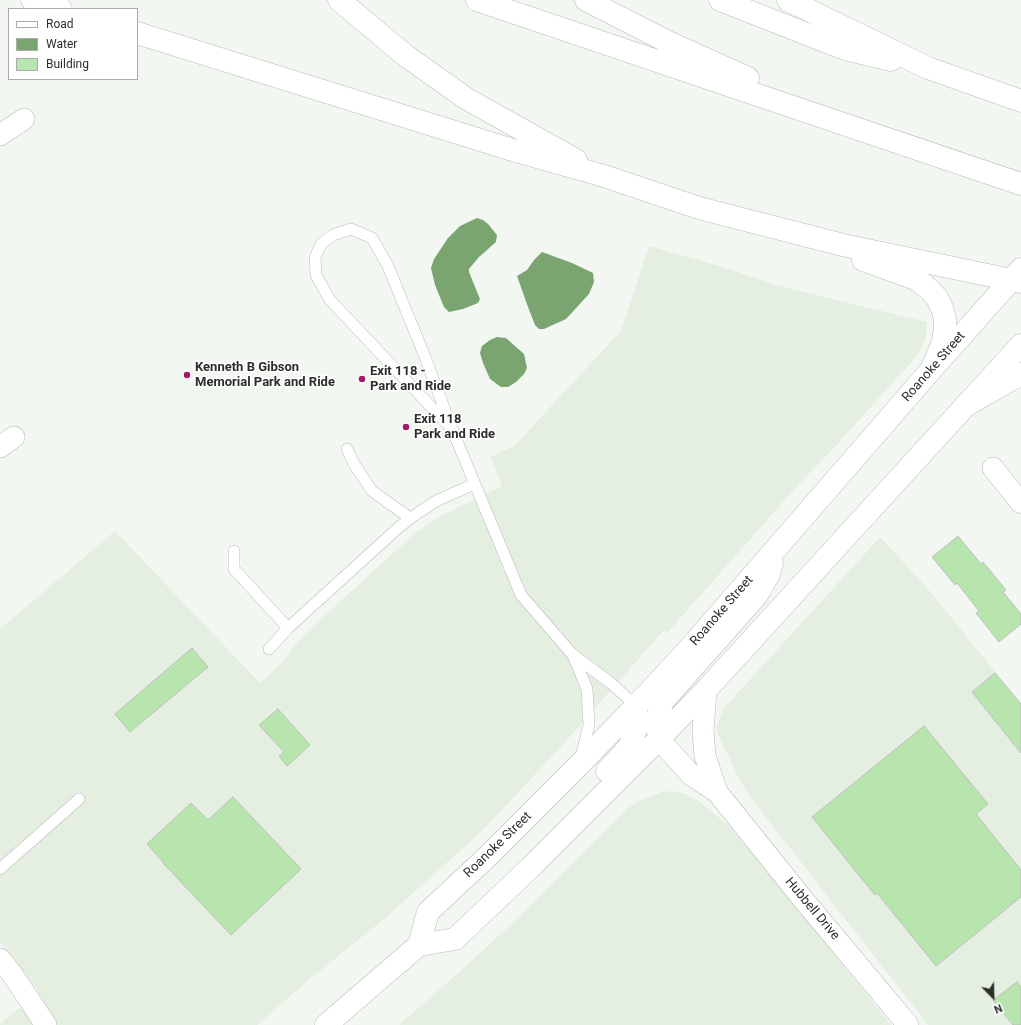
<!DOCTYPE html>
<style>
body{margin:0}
#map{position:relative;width:1021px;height:1025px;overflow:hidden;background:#f2f8f1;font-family:Roboto,sans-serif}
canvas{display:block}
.legend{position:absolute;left:8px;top:8px;width:130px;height:72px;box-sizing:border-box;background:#fff;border:1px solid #ababaa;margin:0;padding:5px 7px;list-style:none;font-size:12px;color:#2c2e2b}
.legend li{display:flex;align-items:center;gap:8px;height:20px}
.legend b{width:20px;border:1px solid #ababaa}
.north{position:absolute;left:973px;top:977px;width:40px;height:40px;-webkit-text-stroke:3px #fff;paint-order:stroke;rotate:157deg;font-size:11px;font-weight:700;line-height:16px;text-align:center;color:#2c2e2b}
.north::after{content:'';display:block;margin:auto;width:14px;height:18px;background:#2c2e2b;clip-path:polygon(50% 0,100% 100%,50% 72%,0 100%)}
</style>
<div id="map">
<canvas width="1021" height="1025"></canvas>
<ul class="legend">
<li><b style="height:5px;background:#fff"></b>Road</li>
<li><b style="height:11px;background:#7aa571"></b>Water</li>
<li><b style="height:11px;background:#b8e5ae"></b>Building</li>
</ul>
<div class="north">N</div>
</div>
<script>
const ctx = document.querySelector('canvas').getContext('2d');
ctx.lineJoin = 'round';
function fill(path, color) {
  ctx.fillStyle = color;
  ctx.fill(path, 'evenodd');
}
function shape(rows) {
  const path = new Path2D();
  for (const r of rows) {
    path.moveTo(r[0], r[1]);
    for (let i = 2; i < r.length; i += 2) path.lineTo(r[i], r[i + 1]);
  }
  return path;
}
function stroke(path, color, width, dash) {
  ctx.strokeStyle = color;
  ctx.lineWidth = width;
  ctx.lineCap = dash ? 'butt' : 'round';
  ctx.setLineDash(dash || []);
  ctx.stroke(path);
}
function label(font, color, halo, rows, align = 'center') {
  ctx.font = font + ' Roboto,sans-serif';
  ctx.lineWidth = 3;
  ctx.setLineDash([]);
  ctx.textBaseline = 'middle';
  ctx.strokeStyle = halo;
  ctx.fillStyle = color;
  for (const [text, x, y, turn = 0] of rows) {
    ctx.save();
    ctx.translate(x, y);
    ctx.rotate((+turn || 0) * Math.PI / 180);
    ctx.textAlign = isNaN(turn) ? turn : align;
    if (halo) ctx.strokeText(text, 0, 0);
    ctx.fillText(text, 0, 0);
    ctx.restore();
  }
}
const built = shape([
 [649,246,723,267,776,285,927,322,926,337,921,350,913,360,833,449,799,484,667,633,664,630,560,748,481,832,383,920,311,978,257,1025,0,1025,0,1024,39,992,0,942,0,629,115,531,260,683,282,663,290,653,289,651,308,631,415,533,441,516,502,486,491,457,514,446,621,331],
 [880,537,920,580,939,602,1021,704,1021,1025,928,1025,754,802,740,781,717,732,717,725,724,708],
 [673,791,686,794,700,802,727,824,772,876,891,1025,399,1025,467,965,518,918,628,808,640,800,662,792]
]);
const water = shape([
 [477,218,483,220,488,224,497,235,496,242,479,257,469,269,469,272,480,299,478,303,463,309,449,312,444,307,435,285,431,268,434,259,448,238,460,226],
 [542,252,572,263,593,273,594,282,589,294,566,319,544,329,539,329,535,325,528,307,517,276,527,270,534,260],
 [497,337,506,338,524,354,527,368,524,374,516,382,508,387,501,387,490,379,483,363,480,353,482,346,490,340]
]);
const building = shape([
 [958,536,981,564,983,562,1006,590,1003,592,1021,614,1021,624,999,642,976,613,979,611,957,583,955,585,932,557,958,536],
 [192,648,208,667,130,732,115,714,192,648],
 [995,673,1021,704,1021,753,972,692,995,673],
 [278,709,310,745,287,766,279,756,284,752,259,725,278,709],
 [924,726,988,804,976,814,1021,870,1021,897,936,966,877,893,875,895,812,817,924,726],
 [233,797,301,869,231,935,163,863,164,863,147,844,191,803,208,820,233,797],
 [1017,982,1021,987,1021,1025,1013,1025,993,1000,1017,982]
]);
const lane = shape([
 [452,429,330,300,316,275,315,258,321,244,333,235,351,229,372,238,388,266,425,357,452,429,521,595,572,654,612,684,636,706],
 [347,449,354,464,372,491,410,518],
 [234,551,234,569,288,628],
 [269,649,288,628,398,528,412,517,436,501,474,484],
 [573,655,587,689,589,725,581,758],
 [0,869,79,799]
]);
const street = shape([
 [0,135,24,119],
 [0,447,14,437],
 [993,468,1021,503],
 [706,690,703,731,705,756,717,792],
 [659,739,691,775,717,792,802,898,908,1025],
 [0,959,12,974,46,1025]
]);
const primary = shape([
 [659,739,658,731,658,715,663,701,757,595,769,574,772,563],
 [607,771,629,747,637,727,636,706],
 [419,945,428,912,487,857,579,765,636,706,688,650,931,370,1021,269],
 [326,1025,419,945,455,939,533,865,659,739,706,690,1021,345]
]);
const highway = shape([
 [32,0,61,9],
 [339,0,406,56,467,99,576,160],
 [477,0,1021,184],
 [586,0,666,41,748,78],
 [720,0,845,49,891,60],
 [788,0,928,68,1021,101],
 [137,33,519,152,604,176,699,208,843,245,1021,282],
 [863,260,918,280,931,291,937,298,942,308,945,319,945,328,943,342,931,370],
 [965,406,1021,374]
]);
const markers = [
 [187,375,4,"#a01b6a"],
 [362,379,4,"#a01b6a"],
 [406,427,4,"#a01b6a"]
];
const streetNames = [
 ["Roanoke Street",934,367,-49],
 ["Roanoke Street",722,611,-49],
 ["Roanoke Street",498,845,-44],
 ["Hubbell Drive",812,909,50]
];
const poiNames = [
 ["Kenneth B Gibson",195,368],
 ["Memorial Park and Ride",195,383],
 ["Exit 118 -",370,372],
 ["Park and Ride",370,387],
 ["Exit 118",414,420],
 ["Park and Ride",414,435]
];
fill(built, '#e4efe2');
fill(water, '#7aa571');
fill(building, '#b8e5ae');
stroke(building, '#bcc1bb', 1);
stroke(lane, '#b7bcb6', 12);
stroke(street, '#b7bcb6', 22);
stroke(primary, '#b7bcb6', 23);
stroke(highway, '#b7bcb6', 23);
stroke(lane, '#fff', 11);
stroke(street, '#fff', 21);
stroke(primary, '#fff', 22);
stroke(highway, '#fff', 22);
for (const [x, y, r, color] of markers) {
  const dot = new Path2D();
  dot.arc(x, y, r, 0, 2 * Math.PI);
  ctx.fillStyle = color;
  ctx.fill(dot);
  stroke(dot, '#fff', 1.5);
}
label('13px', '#2c2e2b', '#fff', streetNames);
label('bold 13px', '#2c2e2b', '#fff', poiNames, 'left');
</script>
